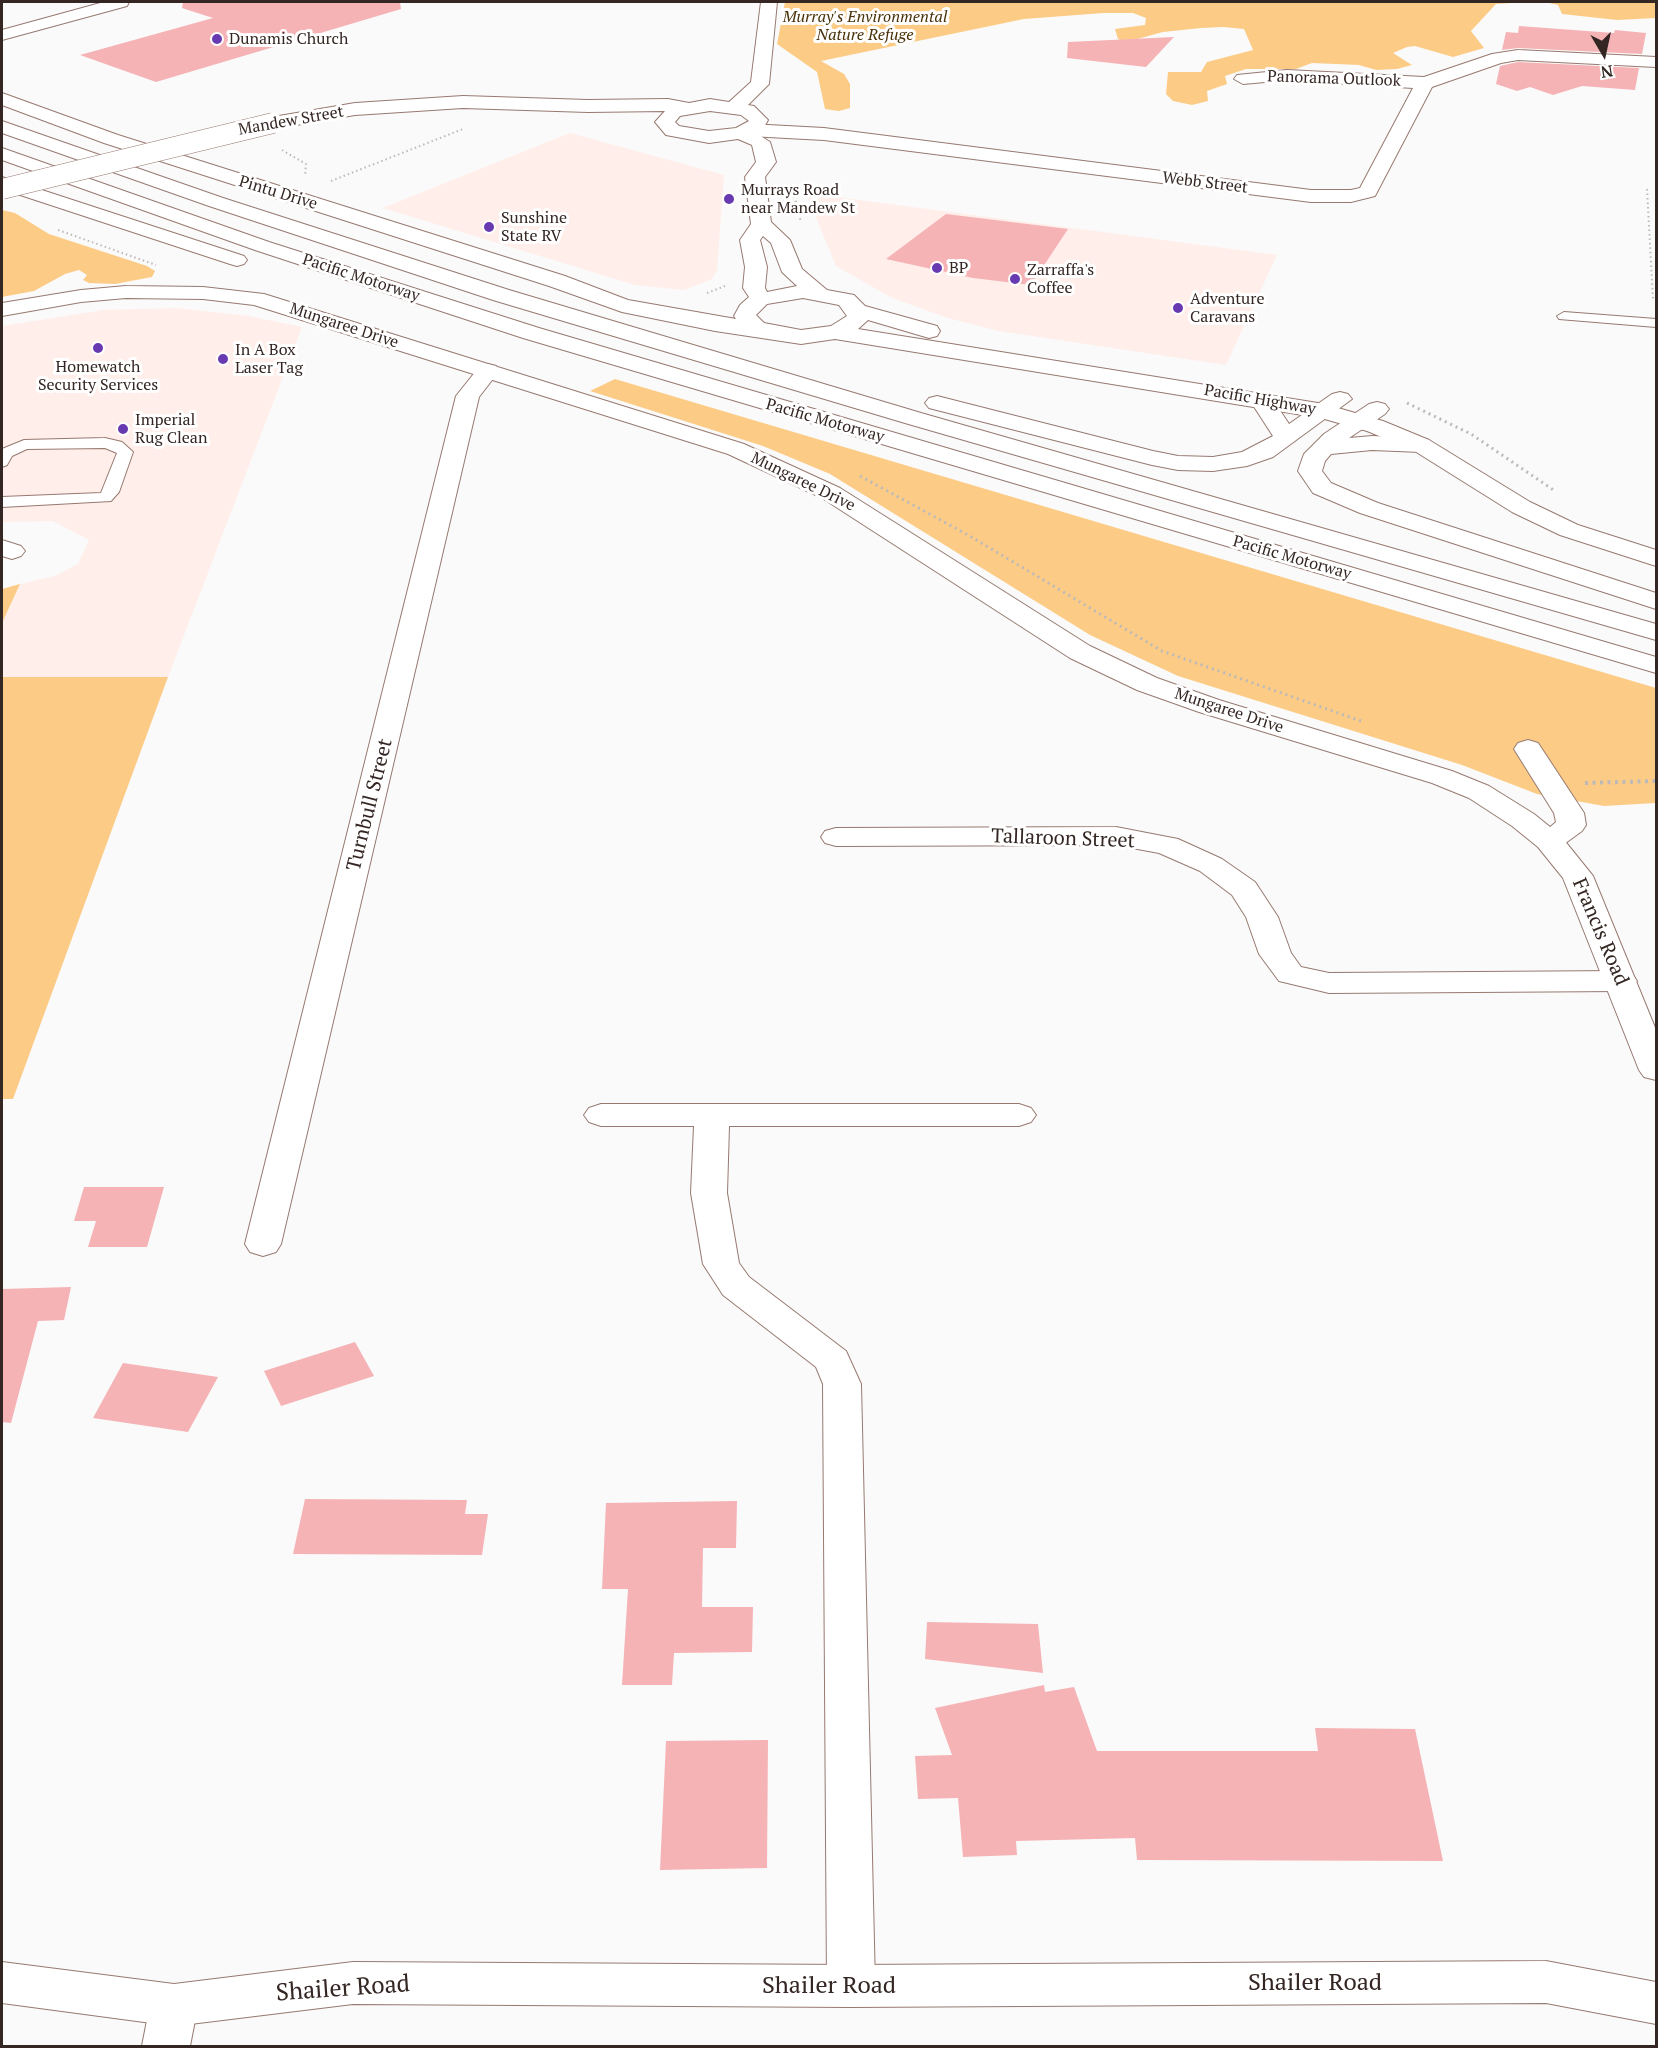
<!DOCTYPE html>
<style>
body{margin:0}
#map{position:relative;width:1658px;height:2048px;overflow:hidden;background:#fafafa;font-family:"PT Serif",serif}
canvas{display:block}
.frame{position:absolute;inset:0;border:3px solid #332623;pointer-events:none}
.north{position:absolute;left:1574px;top:24px;width:60px;height:60px;-webkit-text-stroke:4px #fff;paint-order:stroke;rotate:171deg;font-size:16px;font-weight:700;line-height:24px;text-align:center;color:#332623}
.north::after{content:'';display:block;margin:auto;width:21px;height:27px;background:#332623;clip-path:polygon(50% 0,100% 100%,50% 72%,0 100%)}
</style>
<div id="map">
<canvas width="1658" height="2048"></canvas>
<div class="frame"></div>
<div class="north">N</div>
</div>
<script>
const ctx = document.querySelector('canvas').getContext('2d');
ctx.lineJoin = 'round';
function fill(path, color) {
  ctx.fillStyle = color;
  ctx.fill(path, 'evenodd');
}
function shape(rows) {
  const path = new Path2D();
  for (const r of rows) {
    path.moveTo(r[0], r[1]);
    for (let i = 2; i < r.length; i += 2) path.lineTo(r[i], r[i + 1]);
  }
  return path;
}
function stroke(path, color, width, dash) {
  ctx.strokeStyle = color;
  ctx.lineWidth = width;
  ctx.lineCap = dash ? 'butt' : 'round';
  ctx.setLineDash(dash || []);
  ctx.stroke(path);
}
function label(font, color, halo, rows, align = 'center') {
  ctx.font = font + ' "PT Serif",serif';
  ctx.lineWidth = 6;
  ctx.setLineDash([]);
  ctx.textBaseline = 'middle';
  ctx.strokeStyle = halo;
  ctx.fillStyle = color;
  for (const [text, x, y, turn = 0] of rows) {
    ctx.save();
    ctx.translate(x, y);
    ctx.rotate((+turn || 0) * Math.PI / 180);
    ctx.textAlign = isNaN(turn) ? turn : align;
    if (halo) ctx.strokeText(text, 0, 0);
    ctx.fillText(text, 0, 0);
    ctx.restore();
  }
}
const built = shape([
 [570,133,724,175,717,270,712,279,684,290,635,285,383,208],
 [806,193,1277,255,1226,365,999,331,948,318,892,298,836,266],
 [177,308,248,316,302,327,168,677,2,677,2,623,20,584,55,576,78,564,89,540,53,521,2,522,2,326,104,310]
]);
const green = shape([
 [785,2,1530,2,1496,4,1471,31,1484,48,1453,57,1415,46,1407,47,1393,53,1412,65,1397,69,1376,70,1359,65,1312,63,1296,69,1246,69,1225,76,1227,84,1207,91,1208,101,1192,105,1173,101,1166,94,1168,72,1201,72,1207,62,1253,50,1244,29,1223,27,1201,28,1163,32,1126,42,1118,39,1115,29,1145,25,1146,18,1133,13,1104,13,1024,19,821,61,844,74,850,84,850,108,839,111,825,109,817,72,777,44],
 [1545,2,1656,2,1656,18,1617,20,1562,14,1558,5],
 [2,210,15,213,49,234,147,266,155,271,152,277,115,284,89,283,83,280,87,275,79,270,65,274,34,291,2,297],
 [615,379,1656,688,1656,803,1604,806,1537,794,1462,765,1178,676,1090,635,830,474,763,446,590,391],
 [20,584,2,623,2,589],
 [2,677,168,677,13,1099,2,1099]
]);
const building = shape([
 [183,2,400,2,401,9,156,82,80,55,213,18,182,8],
 [1519,26,1614,33,1615,30,1646,33,1642,54,1518,48,1502,50,1506,32,1518,33],
 [1174,37,1146,67,1067,58,1068,42],
 [1518,62,1639,68,1635,90,1582,86,1553,95,1530,87,1517,91,1496,84,1500,66],
 [946,214,1068,229,1031,285,973,278,886,259],
 [84,1187,164,1187,147,1247,88,1247,96,1221,74,1221],
 [71,1287,64,1320,38,1321,11,1423,2,1422,2,1289],
 [355,1342,374,1376,281,1406,264,1371],
 [123,1363,218,1377,188,1432,93,1418],
 [305,1499,467,1500,465,1514,488,1514,482,1555,293,1554],
 [737,1501,736,1548,703,1548,702,1607,753,1607,752,1652,674,1653,672,1685,622,1685,628,1589,602,1589,606,1503],
 [927,1622,1038,1624,1043,1673,925,1659],
 [1044,1685,1045,1692,1074,1687,1097,1751,1318,1751,1315,1728,1415,1729,1443,1861,1137,1860,1135,1838,1016,1841,1017,1855,963,1857,958,1798,918,1799,915,1756,952,1755,935,1708],
 [768,1740,767,1868,660,1870,666,1741]
]);
const pathFar2 = shape([
 [282,150,306,164,305,176],
 [331,181,463,129],
 [787,186,793,191,801,222],
 [1647,189,1653,299],
 [58,230,156,265],
 [707,293,725,286]
]);
const pathFar1 = shape([
 [1407,403,1471,434,1555,491],
 [860,476,968,535,1162,651,1361,721]
]);
const path = shape([
 [1585,783,1656,781]
]);
const service = shape([
 [1564,312,1656,319,1656,327,1559,319,1557,316,1564,312],
 [105,438,122,442,133,452,119,492,111,501,2,507,2,497,101,493,117,453,105,448,27,449,12,456,7,465,2,467,2,449,24,440,105,438]
]);
const minor = shape([
 [104,2,129,2,127,6,2,40,2,30,104,2],
 [761,2,777,2,769,84,742,111,728,111,726,107,728,103,751,82,761,2],
 [1518,50,1656,57,1656,67,1518,60,1501,63,1432,87,1375,196,1351,202,1311,202,824,140,749,136,740,130,749,124,824,128,1311,190,1351,190,1360,188,1413,88,1287,80,1243,84,1234,79,1237,75,1287,70,1424,77,1492,54,1518,50],
 [488,364,496,366,499,371,479,397,281,1244,276,1252,263,1256,250,1252,245,1244,456,396,480,366,488,364],
 [2,540,21,546,25,551,21,556,12,559,2,556,2,540],
 [1528,740,1538,743,1584,813,1586,825,1582,831,1560,847,1549,850,1538,847,1534,841,1556,822,1554,813,1514,749,1518,743,1528,740],
 [1116,827,1178,839,1222,859,1255,882,1278,917,1291,953,1301,967,1329,973,1621,971,1632,974,1637,981,1632,988,1621,991,1329,993,1279,981,1259,954,1246,917,1232,895,1200,871,1159,853,1116,845,836,846,825,843,821,837,825,831,836,828,1116,827],
 [601,1104,1019,1104,1031,1108,1036,1115,1031,1122,1019,1126,729,1126,727,1193,739,1263,749,1277,846,1351,861,1384,875,1986,868,2001,851,2007,834,2001,827,1986,823,1384,816,1367,723,1295,703,1264,691,1193,694,1126,601,1126,589,1122,584,1115,589,1108,601,1104],
 [174,1984,191,1990,198,2005,190,2046,142,2046,150,2005,157,1990,174,1984]
]);
const tertiary = shape([
 [2,93,118,135,565,276,628,300,736,319,734,316,740,305,749,297,743,288,745,267,740,240,751,224,745,177,756,162,752,145,738,139,709,143,666,135,655,122,665,111,588,112,463,108,355,115,273,129,264,123,273,117,355,103,463,96,588,100,668,99,689,103,710,99,754,106,768,120,763,129,756,133,770,142,776,162,765,177,771,222,790,240,802,269,827,290,854,295,865,306,937,326,940,331,937,336,929,338,868,320,858,329,1324,404,1383,421,1429,440,1530,502,1578,525,1656,550,1656,566,1560,535,1512,512,1413,450,1367,431,1321,418,835,339,801,344,715,331,622,312,549,286,104,143,2,105,2,93],
 [710,111,741,115,749,121,736,128,709,131,679,126,675,122,680,116,710,111],
 [763,236,771,243,782,272,797,286,767,292,765,288,767,267,760,240,763,236],
 [803,298,839,305,847,316,831,326,801,330,764,323,756,315,767,304,803,298],
 [126,286,203,287,264,294,744,444,840,488,1090,646,1157,678,1219,700,1452,771,1489,786,1534,814,1560,835,1593,876,1656,1030,1656,1080,1644,1077,1639,1070,1563,878,1538,847,1512,826,1469,798,1432,783,1199,712,1137,690,1070,658,822,498,728,454,254,305,203,299,126,298,81,302,2,316,2,303,81,290,126,286],
 [1546,1961,1656,1982,1656,2024,1546,2003,851,2007,353,2004,174,2026,2,2003,2,1962,174,1984,353,1962,851,1965,1546,1961]
]);
const motorway = shape([
 [2,121,223,198,509,290,921,413,1656,624,1656,640,905,423,493,300,209,206,2,133,2,121],
 [2,148,269,242,539,328,1656,657,1656,673,523,338,255,250,2,160,2,148],
 [2,177,244,256,247,260,244,264,237,266,230,264,2,189,2,177],
 [1261,392,1269,394,1289,424,1332,394,1340,392,1348,394,1352,399,1273,457,1247,466,1213,471,1178,470,1152,465,929,408,925,403,929,398,937,396,1153,451,1178,456,1213,457,1242,452,1273,436,1249,399,1253,394,1261,392],
 [1377,402,1385,404,1389,409,1385,414,1349,438,1372,436,1421,438,1429,440,1433,445,1429,450,1421,452,1372,450,1331,454,1325,461,1322,471,1331,483,1378,503,1656,593,1656,609,1360,513,1313,493,1298,471,1304,454,1324,434,1369,404,1377,402]
]);
const tertiaryBridge = shape([
 [2,189,273,123]
]);
const markers = [
 [217,39,6,"#683ab2"],
 [729,199,6,"#683ab2"],
 [489,227,6,"#683ab2"],
 [937,268,6,"#683ab2"],
 [1015,279,6,"#683ab2"],
 [1178,308,6,"#683ab2"],
 [98,348,6,"#683ab2"],
 [223,359,6,"#683ab2"],
 [123,429,6,"#683ab2"]
];
const farParknames = [
 ["Murray's Environmental",865,17],
 ["Nature Refuge",865,35]
];
const farPoinames = [
 ["Dunamis Church",229,39],
 ["Murrays Road",741,190],
 ["near Mandew St",741,208],
 ["Sunshine",501,218],
 ["State RV",501,236],
 ["BP",949,268],
 ["Zarraffa's",1027,270],
 ["Coffee",1027,288],
 ["Adventure",1190,299],
 ["Caravans",1190,317],
 ["In A Box",235,350],
 ["Laser Tag",235,368],
 ["Homewatch",98,367,"center"],
 ["Security Services",98,385,"center"],
 ["Imperial",135,420],
 ["Rug Clean",135,438]
];
const farStreetnames = [
 ["Panorama Outlook",1334,79,2],
 ["Mandew Street",291,121,-10],
 ["Webb Street",1205,183,7],
 ["Pintu Drive",278,193,17],
 ["Pacific Motorway",361,278,18],
 ["Mungaree Drive",344,326,18],
 ["Pacific Highway",1260,400,10],
 ["Pacific Motorway",825,421,16],
 ["Mungaree Drive",803,482,26],
 ["Pacific Motorway",1292,558,16],
 ["Mungaree Drive",1229,711,18]
];
const streetNames = [
 ["Turnbull Street",370,805,-76],
 ["Tallaroon Street",1063,839,2],
 ["Francis Road",1600,932,67]
];
const nearStreetnames = [
 ["Shailer Road",1315,1983],
 ["Shailer Road",829,1986],
 ["Shailer Road",343,1989,-4]
];
fill(built, '#ffeee9');
fill(green, '#fccc87');
fill(building, '#f5b3b6');
stroke(service, '#977970', 2);
stroke(minor, '#977970', 2);
stroke(tertiary, '#977970', 2);
stroke(motorway, '#977970', 2);
stroke(pathFar2, '#bdb9b8', 2, [1.5, 3]);
stroke(pathFar1, '#bdb9b8', 3, [2, 4]);
stroke(path, '#bdb9b8', 4, [3, 4.5]);
fill(service, '#fff');
fill(minor, '#fff');
fill(tertiary, '#fff');
fill(motorway, '#fff');
stroke(tertiaryBridge, '#977970', 21, []);
stroke(tertiaryBridge, '#fff', 20);
for (const [x, y, r, color] of markers) {
  const dot = new Path2D();
  dot.arc(x, y, r, 0, 2 * Math.PI);
  ctx.fillStyle = color;
  ctx.fill(dot);
  stroke(dot, '#fff', 2);
}
label('italic 16px', '#483108', '#fff', farParknames);
label('16px', '#332623', '#fff', farPoinames, 'left');
label('16px', '#332623', '#fff', farStreetnames);
label('20px', '#332623', '#fff', streetNames);
label('24px', '#332623', '#fff', nearStreetnames);
</script>
